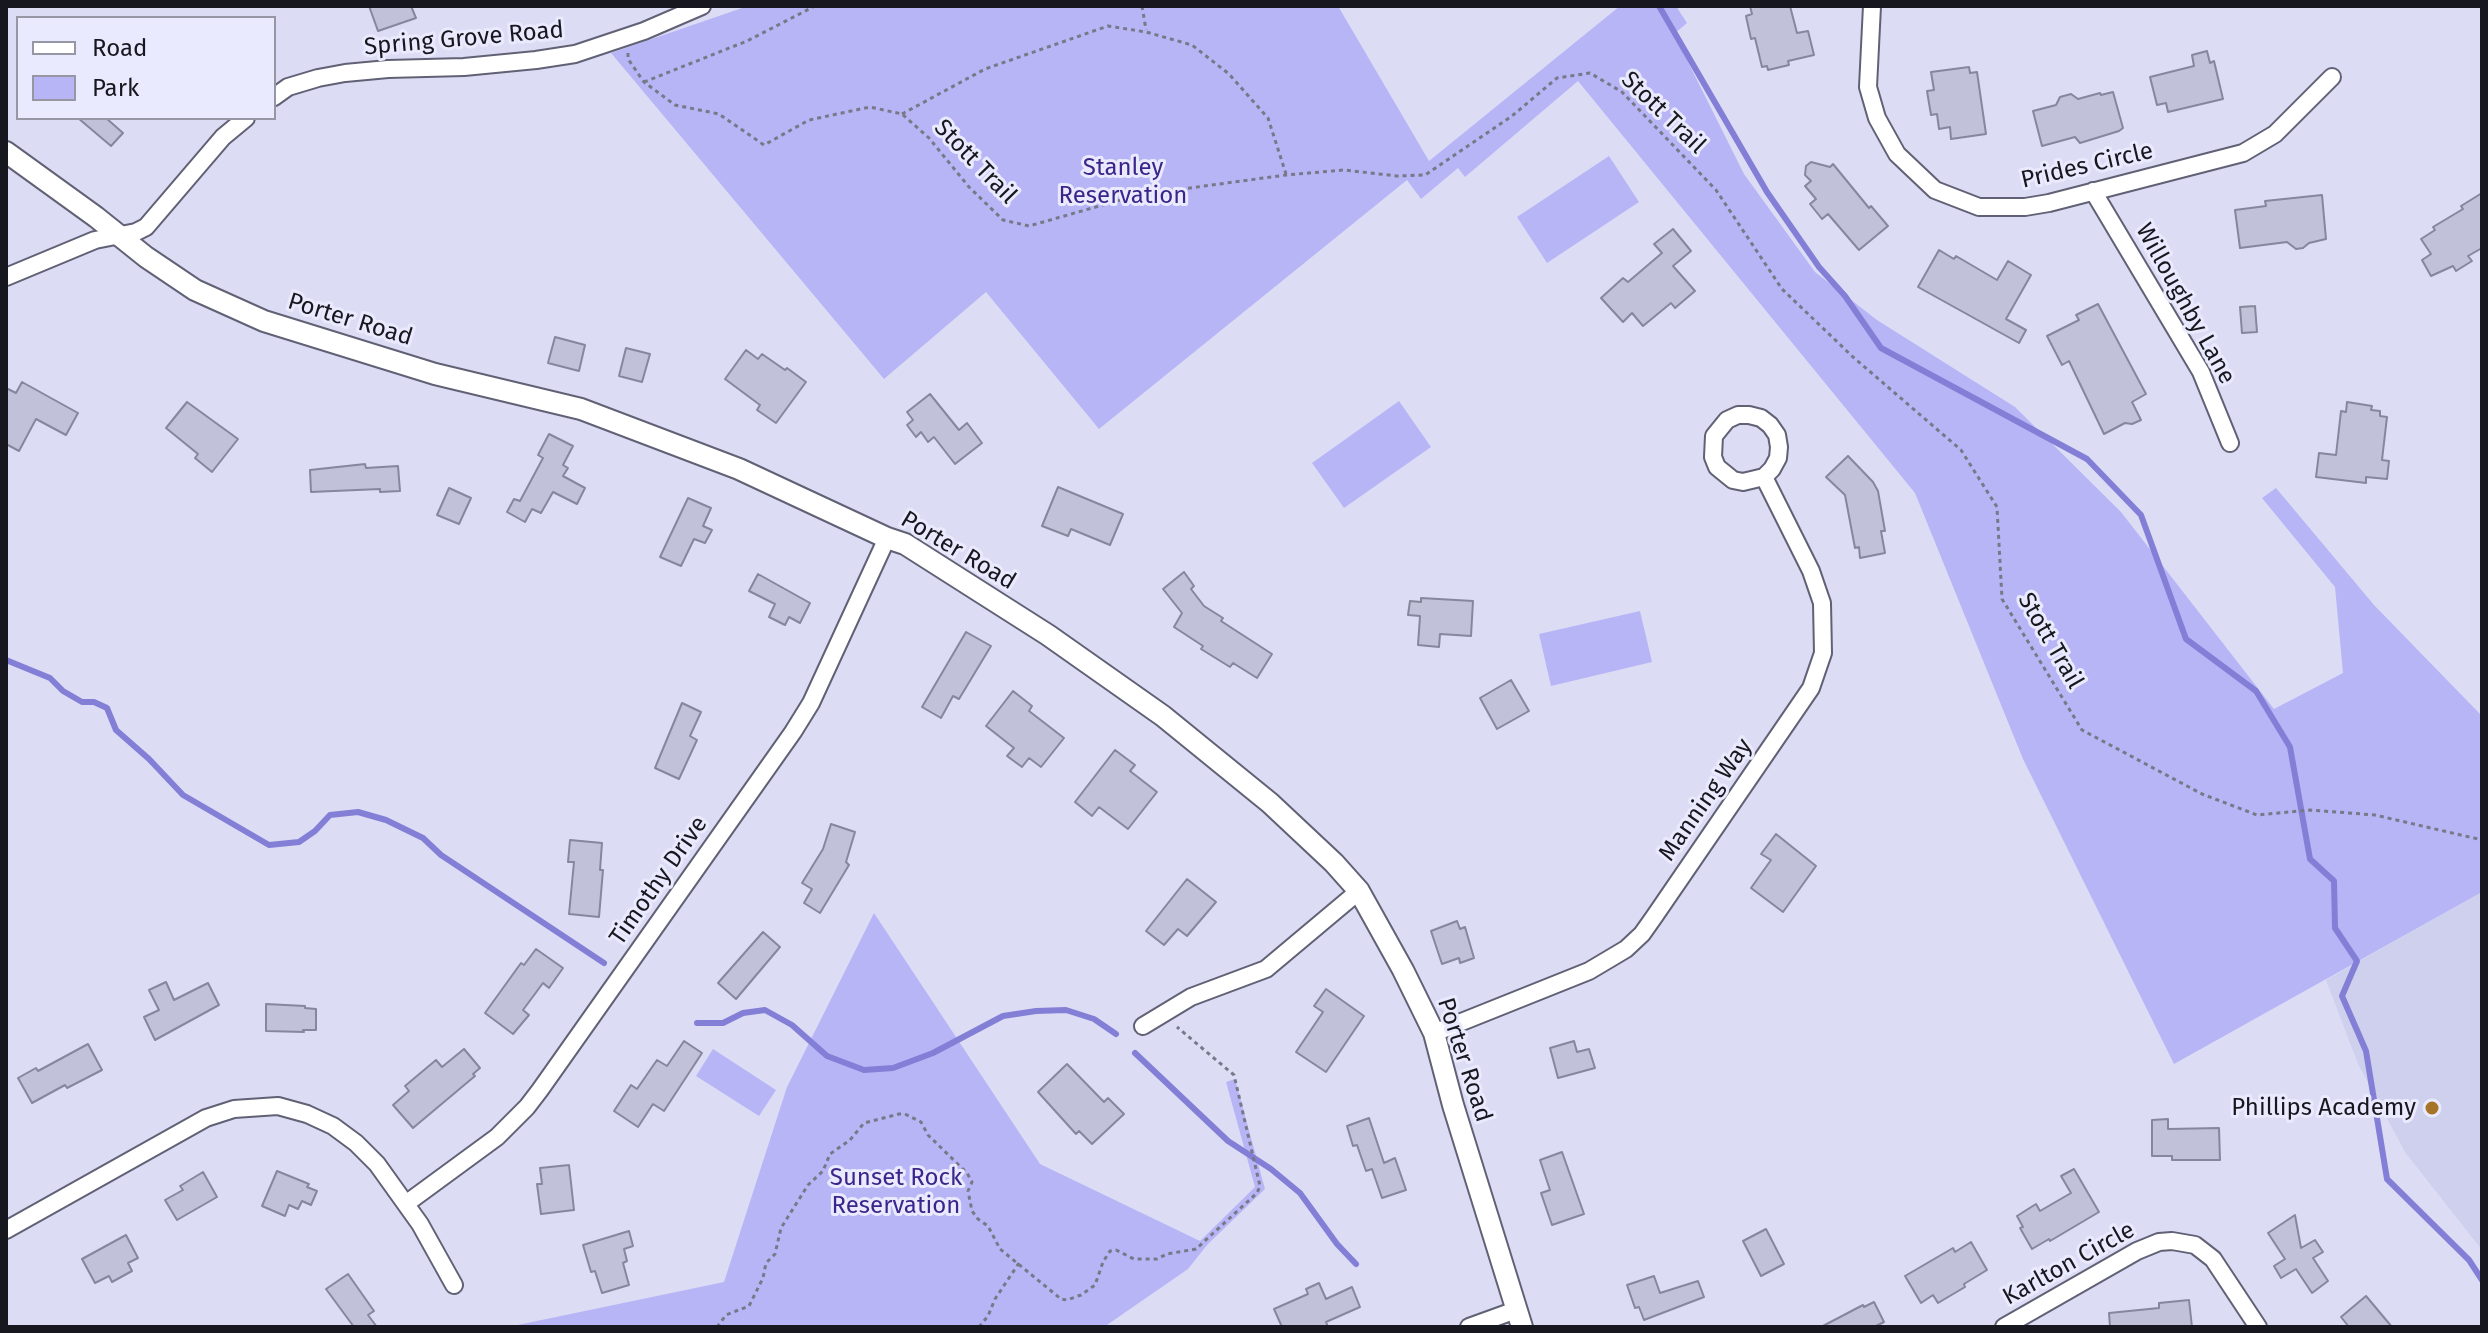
<!DOCTYPE html>
<style>
body{margin:0}
#map{position:relative;width:2488px;height:1333px;overflow:hidden;background:#dcddf5;font-family:"Fira Sans",sans-serif}
canvas{display:block}
.frame{position:absolute;inset:0;border:8px solid #17171f;pointer-events:none}
.legend{position:absolute;left:16px;top:16px;width:260px;height:104px;box-sizing:border-box;background:#eaeafe;border:2px solid #9696a5;margin:0;padding:10px 14px;list-style:none;font-size:24px;color:#17171f}
.legend li{display:flex;align-items:center;gap:16px;height:40px}
.legend b{width:40px;border:2px solid #9696a5}
</style>
<div id="map">
<canvas width="2488" height="1333"></canvas>
<div class="frame"></div>
<ul class="legend">
<li><b style="height:10px;background:#fff"></b>Road</li>
<li><b style="height:22px;background:#b7b5f6"></b>Park</li>
</ul>
</div>
<script>
const ctx = document.querySelector('canvas').getContext('2d');
ctx.lineJoin = 'round';
function fill(path, color) {
  ctx.fillStyle = color;
  ctx.fill(path, 'evenodd');
}
function shape(rows) {
  const path = new Path2D();
  for (const r of rows) {
    path.moveTo(r[0], r[1]);
    for (let i = 2; i < r.length; i += 2) path.lineTo(r[i], r[i + 1]);
  }
  return path;
}
function stroke(path, color, width, dash) {
  ctx.strokeStyle = color;
  ctx.lineWidth = width;
  ctx.lineCap = dash ? 'butt' : 'round';
  ctx.setLineDash(dash || []);
  ctx.stroke(path);
}
function label(font, color, halo, rows, align = 'center') {
  ctx.font = font + ' "Fira Sans",sans-serif';
  ctx.lineWidth = 6;
  ctx.setLineDash([]);
  ctx.textBaseline = 'middle';
  ctx.strokeStyle = halo;
  ctx.fillStyle = color;
  for (const [text, x, y, turn = 0] of rows) {
    ctx.save();
    ctx.translate(x, y);
    ctx.rotate((+turn || 0) * Math.PI / 180);
    ctx.textAlign = isNaN(turn) ? turn : align;
    if (halo) ctx.strokeText(text, 0, 0);
    ctx.fillText(text, 0, 0);
    ctx.restore();
  }
}
const built = shape([
 [2482,892,2482,1250,2405,1152,2358,1064,2326,980]
]);
const green = shape([
 [748,6,1338,6,1429,161,1620,6,1676,6,1687,23,1674,34,1744,174,1815,272,1877,320,2015,407,2121,512,2274,709,2343,673,2335,587,2262,498,2276,488,2374,605,2482,716,2482,892,2174,1064,2023,759,1915,493,1578,81,1465,177,1458,168,1421,199,1407,180,1099,429,986,292,884,379,611,53],
 [1609,156,1639,202,1547,263,1517,217],
 [1399,401,1431,447,1344,508,1312,463],
 [1640,611,1652,662,1551,686,1539,634],
 [874,913,1040,1164,1200,1241,1255,1187,1226,1082,1235,1079,1265,1189,1207,1245,1188,1269,1104,1327,508,1327,724,1282,787,1087],
 [713,1049,776,1090,759,1116,696,1076]
]);
const stream = shape([
 [1659,6,1767,192,1819,267,1845,296,1881,348,2087,459,2141,515,2186,639,2256,691,2290,747,2310,859,2334,881,2335,928,2357,961,2342,996,2366,1051,2387,1179,2469,1260,2482,1280],
 [6,660,50,678,63,691,82,702,94,702,107,708,116,730,149,759,183,795,269,845,299,842,315,831,330,815,358,812,386,820,423,838,441,855,604,963],
 [697,1023,723,1023,743,1013,765,1010,792,1025,827,1056,864,1070,893,1068,933,1053,1003,1016,1036,1011,1066,1010,1094,1019,1116,1034],
 [1135,1053,1228,1141,1271,1169,1300,1193,1337,1244,1356,1264]
]);
const building = shape([
 [369,6,411,6,416,18,378,31,369,6],
 [1750,6,1790,6,1797,33,1808,31,1814,55,1788,61,1789,65,1768,70,1767,66,1762,67,1755,38,1751,39,1746,16,1752,14,1750,6],
 [2207,51,2210,63,2214,61,2223,99,2168,112,2166,103,2157,105,2150,77,2194,66,2192,55,2207,51],
 [1969,67,1970,73,1977,72,1986,134,1951,139,1950,127,1939,129,1937,114,1931,115,1927,91,1934,90,1931,72,1969,67],
 [2113,92,2123,128,2119,131,2080,143,2075,137,2042,146,2033,111,2056,105,2060,97,2071,94,2078,99,2100,93,2101,95,2113,92],
 [78,118,106,118,123,133,111,146,78,118],
 [1811,162,1830,167,1833,164,1869,208,1871,206,1888,226,1859,250,1828,214,1822,219,1810,204,1816,199,1805,186,1811,181,1805,175,1806,166,1811,162],
 [2482,193,2482,248,2468,256,2472,261,2456,271,2453,266,2431,276,2422,260,2431,254,2421,239,2435,230,2433,227,2463,209,2461,206,2482,193],
 [2322,195,2326,239,2309,243,2303,248,2296,249,2287,242,2240,248,2235,210,2266,206,2265,201,2322,195],
 [1673,229,1691,251,1673,266,1695,291,1675,308,1671,303,1643,326,1632,313,1623,322,1601,298,1623,278,1628,282,1662,253,1654,244,1673,229],
 [1939,250,1954,259,1956,256,1997,280,2008,261,2031,275,2006,319,2026,330,2019,343,1918,287,1939,250],
 [2098,304,2146,394,2132,402,2141,420,2132,424,2125,423,2104,434,2069,361,2062,365,2047,336,2079,320,2076,315,2098,304],
 [2255,306,2257,332,2242,333,2240,307,2255,306],
 [555,337,585,345,579,371,548,363,555,337],
 [626,348,650,354,642,382,619,376,626,348],
 [746,350,758,359,762,354,785,370,787,368,806,382,776,423,757,410,760,405,725,379,746,350],
 [22,382,78,413,66,435,36,419,19,451,6,444,6,388,16,393,22,382],
 [930,394,959,430,967,423,982,443,955,464,934,437,928,442,921,432,916,437,907,425,913,420,907,412,930,394],
 [187,402,238,439,212,472,195,458,198,454,166,428,187,402],
 [2347,402,2372,406,2371,410,2380,411,2380,416,2387,417,2382,460,2389,461,2387,479,2366,477,2366,483,2316,477,2319,453,2336,455,2341,411,2346,412,2347,402],
 [549,434,573,446,563,465,568,468,563,476,585,488,577,504,553,492,541,513,532,509,525,522,507,512,514,499,520,501,543,458,538,455,549,434],
 [1848,456,1873,482,1878,491,1885,531,1881,531,1885,553,1860,558,1859,547,1855,548,1845,495,1826,477,1848,456],
 [365,464,366,468,398,466,400,491,380,492,380,489,311,492,310,470,365,464],
 [1058,487,1123,514,1110,545,1071,529,1068,536,1042,526,1058,487],
 [449,488,471,498,459,524,437,515,449,488],
 [688,498,711,508,703,526,712,530,705,543,694,539,681,566,660,557,688,498],
 [1184,572,1194,586,1191,589,1204,606,1223,618,1221,621,1272,654,1257,678,1233,663,1230,667,1201,649,1203,646,1174,627,1182,613,1163,589,1184,572],
 [758,574,810,603,800,623,789,617,785,625,769,617,775,604,749,591,758,574],
 [1421,598,1473,601,1471,636,1440,634,1439,647,1418,645,1420,616,1408,615,1410,601,1421,602,1421,598],
 [966,632,991,646,959,699,953,696,941,718,922,707,966,632],
 [1511,680,1529,711,1497,729,1480,698,1511,680],
 [1013,691,1032,706,1029,711,1064,738,1041,767,1029,758,1022,767,1007,756,1014,748,986,726,1013,691],
 [682,703,701,712,690,736,697,740,679,779,655,768,682,703],
 [1115,750,1135,765,1130,771,1157,792,1128,829,1099,807,1092,816,1075,802,1115,750],
 [831,824,855,832,846,862,849,865,820,913,804,903,812,889,802,883,823,849,831,824],
 [1776,834,1816,866,1783,912,1751,888,1771,860,1761,854,1776,834],
 [570,840,602,843,600,870,603,870,599,917,569,914,574,862,568,862,570,840],
 [1187,879,1216,902,1187,936,1178,929,1164,945,1146,931,1187,879],
 [1457,921,1460,929,1465,927,1474,958,1460,963,1459,958,1442,964,1431,931,1457,921],
 [763,932,780,947,736,999,718,983,763,932],
 [536,949,563,968,549,988,543,983,523,1010,529,1015,513,1034,485,1013,521,963,524,965,536,949],
 [166,982,174,1000,208,983,219,1005,155,1040,144,1017,159,1010,149,990,166,982],
 [1326,989,1364,1016,1326,1072,1296,1052,1323,1012,1314,1006,1326,989],
 [266,1004,305,1006,305,1008,316,1009,316,1030,303,1030,304,1032,266,1031,266,1004],
 [684,1041,702,1053,664,1111,653,1104,638,1127,614,1111,631,1085,637,1089,657,1060,667,1066,684,1041],
 [1574,1041,1577,1052,1589,1049,1595,1068,1558,1078,1550,1048,1574,1041],
 [88,1044,102,1070,67,1088,65,1085,32,1103,18,1078,36,1068,38,1071,88,1044],
 [464,1049,480,1068,473,1074,475,1076,413,1128,393,1105,409,1091,405,1086,436,1060,442,1067,464,1049],
 [1067,1064,1104,1102,1108,1098,1124,1114,1092,1144,1079,1131,1076,1134,1038,1092,1067,1064],
 [1369,1118,1384,1163,1395,1158,1406,1190,1382,1198,1372,1169,1366,1171,1357,1145,1353,1146,1347,1126,1369,1118],
 [2168,1119,2168,1129,2219,1128,2220,1160,2172,1160,2172,1156,2152,1156,2152,1120,2168,1119],
 [1562,1152,1584,1214,1552,1225,1541,1193,1550,1190,1540,1160,1562,1152],
 [569,1165,574,1210,541,1214,537,1184,542,1184,540,1168,569,1165],
 [2074,1169,2099,1212,2050,1241,2049,1239,2032,1249,2020,1228,2023,1227,2017,1216,2036,1204,2040,1211,2071,1193,2061,1176,2074,1169],
 [277,1171,309,1184,307,1187,317,1191,311,1205,302,1201,298,1209,289,1205,285,1216,262,1206,277,1171],
 [203,1172,217,1197,177,1220,165,1200,183,1190,180,1186,203,1172],
 [2295,1215,2301,1248,2315,1240,2323,1252,2313,1258,2328,1281,2312,1293,2296,1269,2281,1278,2274,1266,2285,1259,2268,1233,2295,1215],
 [1766,1229,1784,1264,1761,1276,1743,1241,1766,1229],
 [629,1231,633,1246,624,1249,627,1261,623,1263,629,1285,602,1293,595,1271,591,1272,583,1245,629,1231],
 [126,1235,138,1258,128,1263,132,1271,112,1282,109,1276,95,1283,82,1259,126,1235],
 [1971,1242,1987,1270,1964,1284,1965,1287,1938,1303,1933,1295,1921,1303,1905,1276,1953,1248,1955,1252,1971,1242],
 [348,1274,374,1311,368,1315,377,1327,354,1327,326,1289,348,1274],
 [1654,1276,1660,1293,1698,1281,1704,1297,1644,1320,1639,1307,1635,1308,1627,1285,1654,1276],
 [1319,1283,1326,1299,1352,1287,1360,1307,1326,1322,1328,1327,1282,1327,1274,1309,1308,1294,1306,1289,1319,1283],
 [2366,1296,2392,1327,2349,1327,2341,1317,2366,1296],
 [2189,1300,2192,1327,2110,1327,2109,1313,2159,1308,2159,1303,2189,1300],
 [1874,1302,1884,1322,1874,1327,1821,1327,1863,1305,1864,1307,1874,1302]
]);
const path = shape([
 [1142,6,1146,30],
 [628,53,628,59,644,82,675,105,719,114,764,145,809,120,870,107,902,114,929,138,969,187,1003,220,1029,226,1138,195,1286,175,1344,170,1397,176,1425,175,1512,116,1557,78,1590,73,1622,92,1716,190,1782,289,1853,357,1961,450,1997,507,2002,599,2082,730,2202,794,2257,815,2310,810,2375,815,2478,839,2482,842],
 [644,82,747,41,815,6],
 [902,114,985,69,1108,26,1146,32,1192,45,1229,74,1268,118,1286,174],
 [717,1327,726,1315,749,1306,763,1278,766,1263,775,1254,781,1228,808,1185,823,1171,830,1154,850,1140,864,1123,899,1114,905,1114,921,1122,928,1135,967,1173,972,1182,968,1191,972,1211,978,1219,988,1226,1000,1249,1061,1299,1067,1300,1081,1295,1095,1285,1103,1262,1110,1251,1116,1250,1134,1259,1157,1259,1167,1254,1196,1249,1257,1193,1260,1186,1234,1075,1177,1027],
 [979,1327,988,1316,995,1299,1019,1263]
]);
const minor = shape([
 [1872,6,1868,87,1877,118,1897,154,1935,190,1979,207,2025,207,2049,203,2243,153,2275,134,2332,77],
 [274,97,288,87,318,78,345,73,388,69,464,67,536,60,575,54,644,31,702,6],
 [2093,191,2201,372,2230,443],
 [6,277,95,240,136,232,146,227,223,137,246,118],
 [1143,1026,1191,997,1266,969,1359,891],
 [1434,1033,1589,971,1626,949,1642,934,1654,917,1811,688,1823,653,1822,603,1811,571,1764,477,1772,469,1778,458,1779,447,1777,435,1770,425,1761,418,1749,415,1738,415,1727,420,1714,436,1713,457,1717,467,1733,480,1743,482,1764,477],
 [407,1203,497,1137,527,1107,540,1090,793,732,811,703,887,538],
 [6,1230,206,1118,234,1109,278,1106,307,1114,333,1126,356,1143,377,1164,420,1224,454,1285],
 [1469,1327,1516,1310],
 [2004,1327,2137,1251,2159,1242,2172,1241,2195,1245,2213,1259,2258,1327]
]);
const tertiary = shape([
 [6,152,96,217,146,257,195,290,264,321,435,374,581,409,739,469,887,538,905,544,1048,635,1163,716,1270,803,1334,863,1359,891,1403,970,1434,1033,1453,1105,1522,1327]
]);
const markers = [
 [2432,1108,8,"#a57429"]
];
const streetNames = [
 ["Spring Grove Road",464,39,-5],
 ["Stott Trail",1663,113,44],
 ["Stott Trail",975,162,46],
 ["Prides Circle",2087,166,-13],
 ["Willoughby Lane",2185,304,61],
 ["Porter Road",350,320,17],
 ["Porter Road",958,551,31],
 ["Stott Trail",2050,641,60],
 ["Manning Way",1706,800,-55],
 ["Timothy Drive",659,881,-55],
 ["Porter Road",1464,1060,72],
 ["Karlton Circle",2069,1264,-29]
];
const parkNames = [
 ["Stanley",1123,168],
 ["Reservation",1123,196],
 ["Sunset Rock",896,1178],
 ["Reservation",896,1206]
];
const poiNames = [
 ["Phillips Academy",2416,1108]
];
fill(built, '#cfcfee');
fill(green, '#b7b5f6');
stroke(stream, '#847fd6', 6);
fill(building, '#c1c1d9');
stroke(building, '#86879c', 2);
stroke(minor, '#616175', 20);
stroke(tertiary, '#616175', 24);
stroke(path, '#787888', 3, [4, 4]);
stroke(minor, '#fff', 16);
stroke(tertiary, '#fff', 20);
for (const [x, y, r, color] of markers) {
  const dot = new Path2D();
  dot.arc(x, y, r, 0, 2 * Math.PI);
  ctx.fillStyle = color;
  ctx.fill(dot);
  stroke(dot, '#eaeafe', 3);
}
label('24px', '#17171f', '#eaeafe', streetNames);
label('24px', '#3b258b', '#eaeafe', parkNames);
label('24px', '#17171f', '#eaeafe', poiNames, 'right');
</script>
